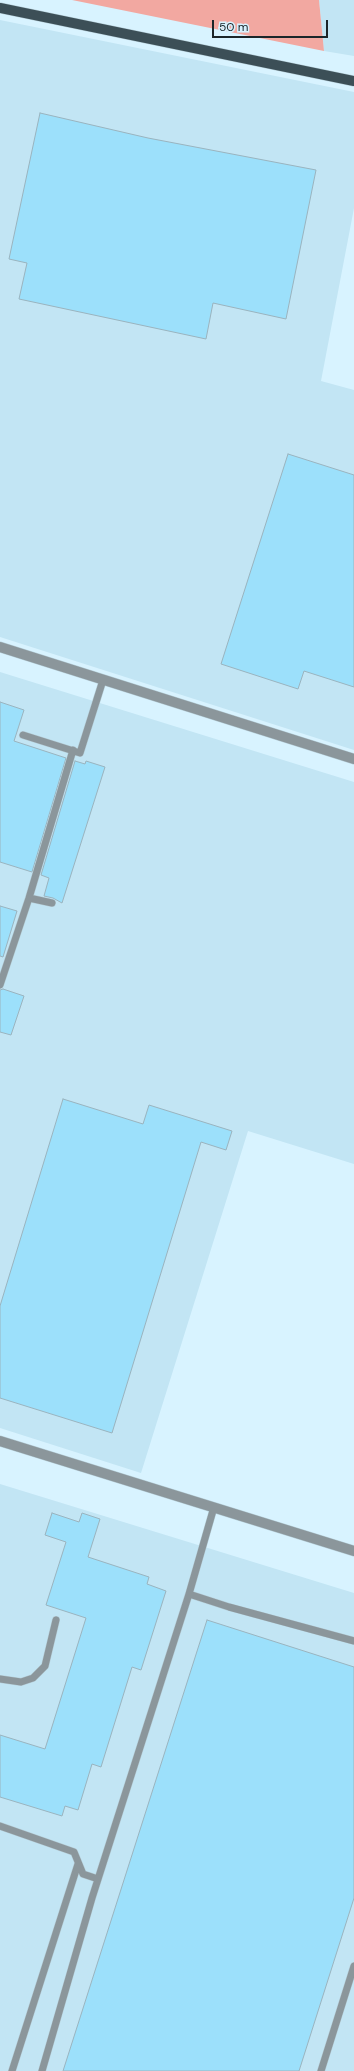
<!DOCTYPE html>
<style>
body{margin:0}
#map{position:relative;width:354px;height:2071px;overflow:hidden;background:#d8f3ff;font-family:"DM Sans",sans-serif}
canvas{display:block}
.scale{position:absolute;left:212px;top:20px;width:116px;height:18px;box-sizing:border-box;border:2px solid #1b2529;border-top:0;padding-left:5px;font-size:12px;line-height:14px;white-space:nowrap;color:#1b2529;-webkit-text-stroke:3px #d8f3ff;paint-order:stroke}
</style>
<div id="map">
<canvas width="354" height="2071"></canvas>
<div class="scale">50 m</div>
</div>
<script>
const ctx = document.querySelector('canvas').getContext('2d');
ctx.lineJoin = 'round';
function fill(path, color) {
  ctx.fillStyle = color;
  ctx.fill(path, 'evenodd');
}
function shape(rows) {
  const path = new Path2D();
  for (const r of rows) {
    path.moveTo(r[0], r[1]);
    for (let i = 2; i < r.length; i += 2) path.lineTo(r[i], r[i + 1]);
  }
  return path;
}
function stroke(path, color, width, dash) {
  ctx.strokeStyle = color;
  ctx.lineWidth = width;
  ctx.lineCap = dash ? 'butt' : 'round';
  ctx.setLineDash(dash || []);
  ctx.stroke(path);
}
const built = shape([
 [319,0,354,0,354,56,324,51],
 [0,20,354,92,354,208,321,381,354,390,354,750,0,637],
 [0,672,354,782,354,1164,248,1131,141,1473,0,1428],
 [0,1484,354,1593,354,2071,0,2071]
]);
const green = shape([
 [72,0,319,0,324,51]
]);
const building = shape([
 [40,113,148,138,316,170,286,319,213,303,206,339,19,299,27,263,9,259,40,113],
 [288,454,354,475,354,687,304,671,298,689,221,664,288,454],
 [0,702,24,710,14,741,66,758,32,872,0,862,0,702],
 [75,761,85,764,86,761,105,767,62,903,53,898,44,896,49,878,41,875,75,761],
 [0,906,17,911,3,957,0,956,0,906],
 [3,989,24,996,11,1035,0,1032,0,990,3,989],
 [63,1099,143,1124,149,1105,232,1131,226,1150,201,1142,112,1433,0,1398,0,1306,63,1099],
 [52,1513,79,1522,82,1513,100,1519,88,1557,149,1577,147,1584,166,1591,141,1670,132,1667,101,1767,92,1764,78,1810,65,1806,62,1816,0,1797,0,1735,45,1749,86,1618,46,1605,66,1542,45,1535,52,1513],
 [207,1620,354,1667,354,1898,299,2071,63,2071,207,1620]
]);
const service = shape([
 [23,735,80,753,103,680],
 [29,898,52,903],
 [0,985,29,898,73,750],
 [189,1594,214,1507],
 [0,1679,21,1682,33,1678,45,1666,56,1620],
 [0,1826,74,1852,83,1874,98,1879],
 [12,2071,78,1864],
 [42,2071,92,1898,189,1594,229,1607,354,1641],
 [321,2071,354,1966]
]);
const minor = shape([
 [0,647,354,759],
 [0,1441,354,1551]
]);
const primary = shape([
 [0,8,354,81]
]);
fill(built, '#c2e5f4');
fill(green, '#f2a8a1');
fill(building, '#9ce0fb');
stroke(building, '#9ab4bf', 1);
stroke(service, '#b6ced8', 8);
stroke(minor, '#b6ced8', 11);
stroke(primary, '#b6ced8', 11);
stroke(service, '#8b969b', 7);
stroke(minor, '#8b969b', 10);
stroke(primary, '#3c4f57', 10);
</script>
